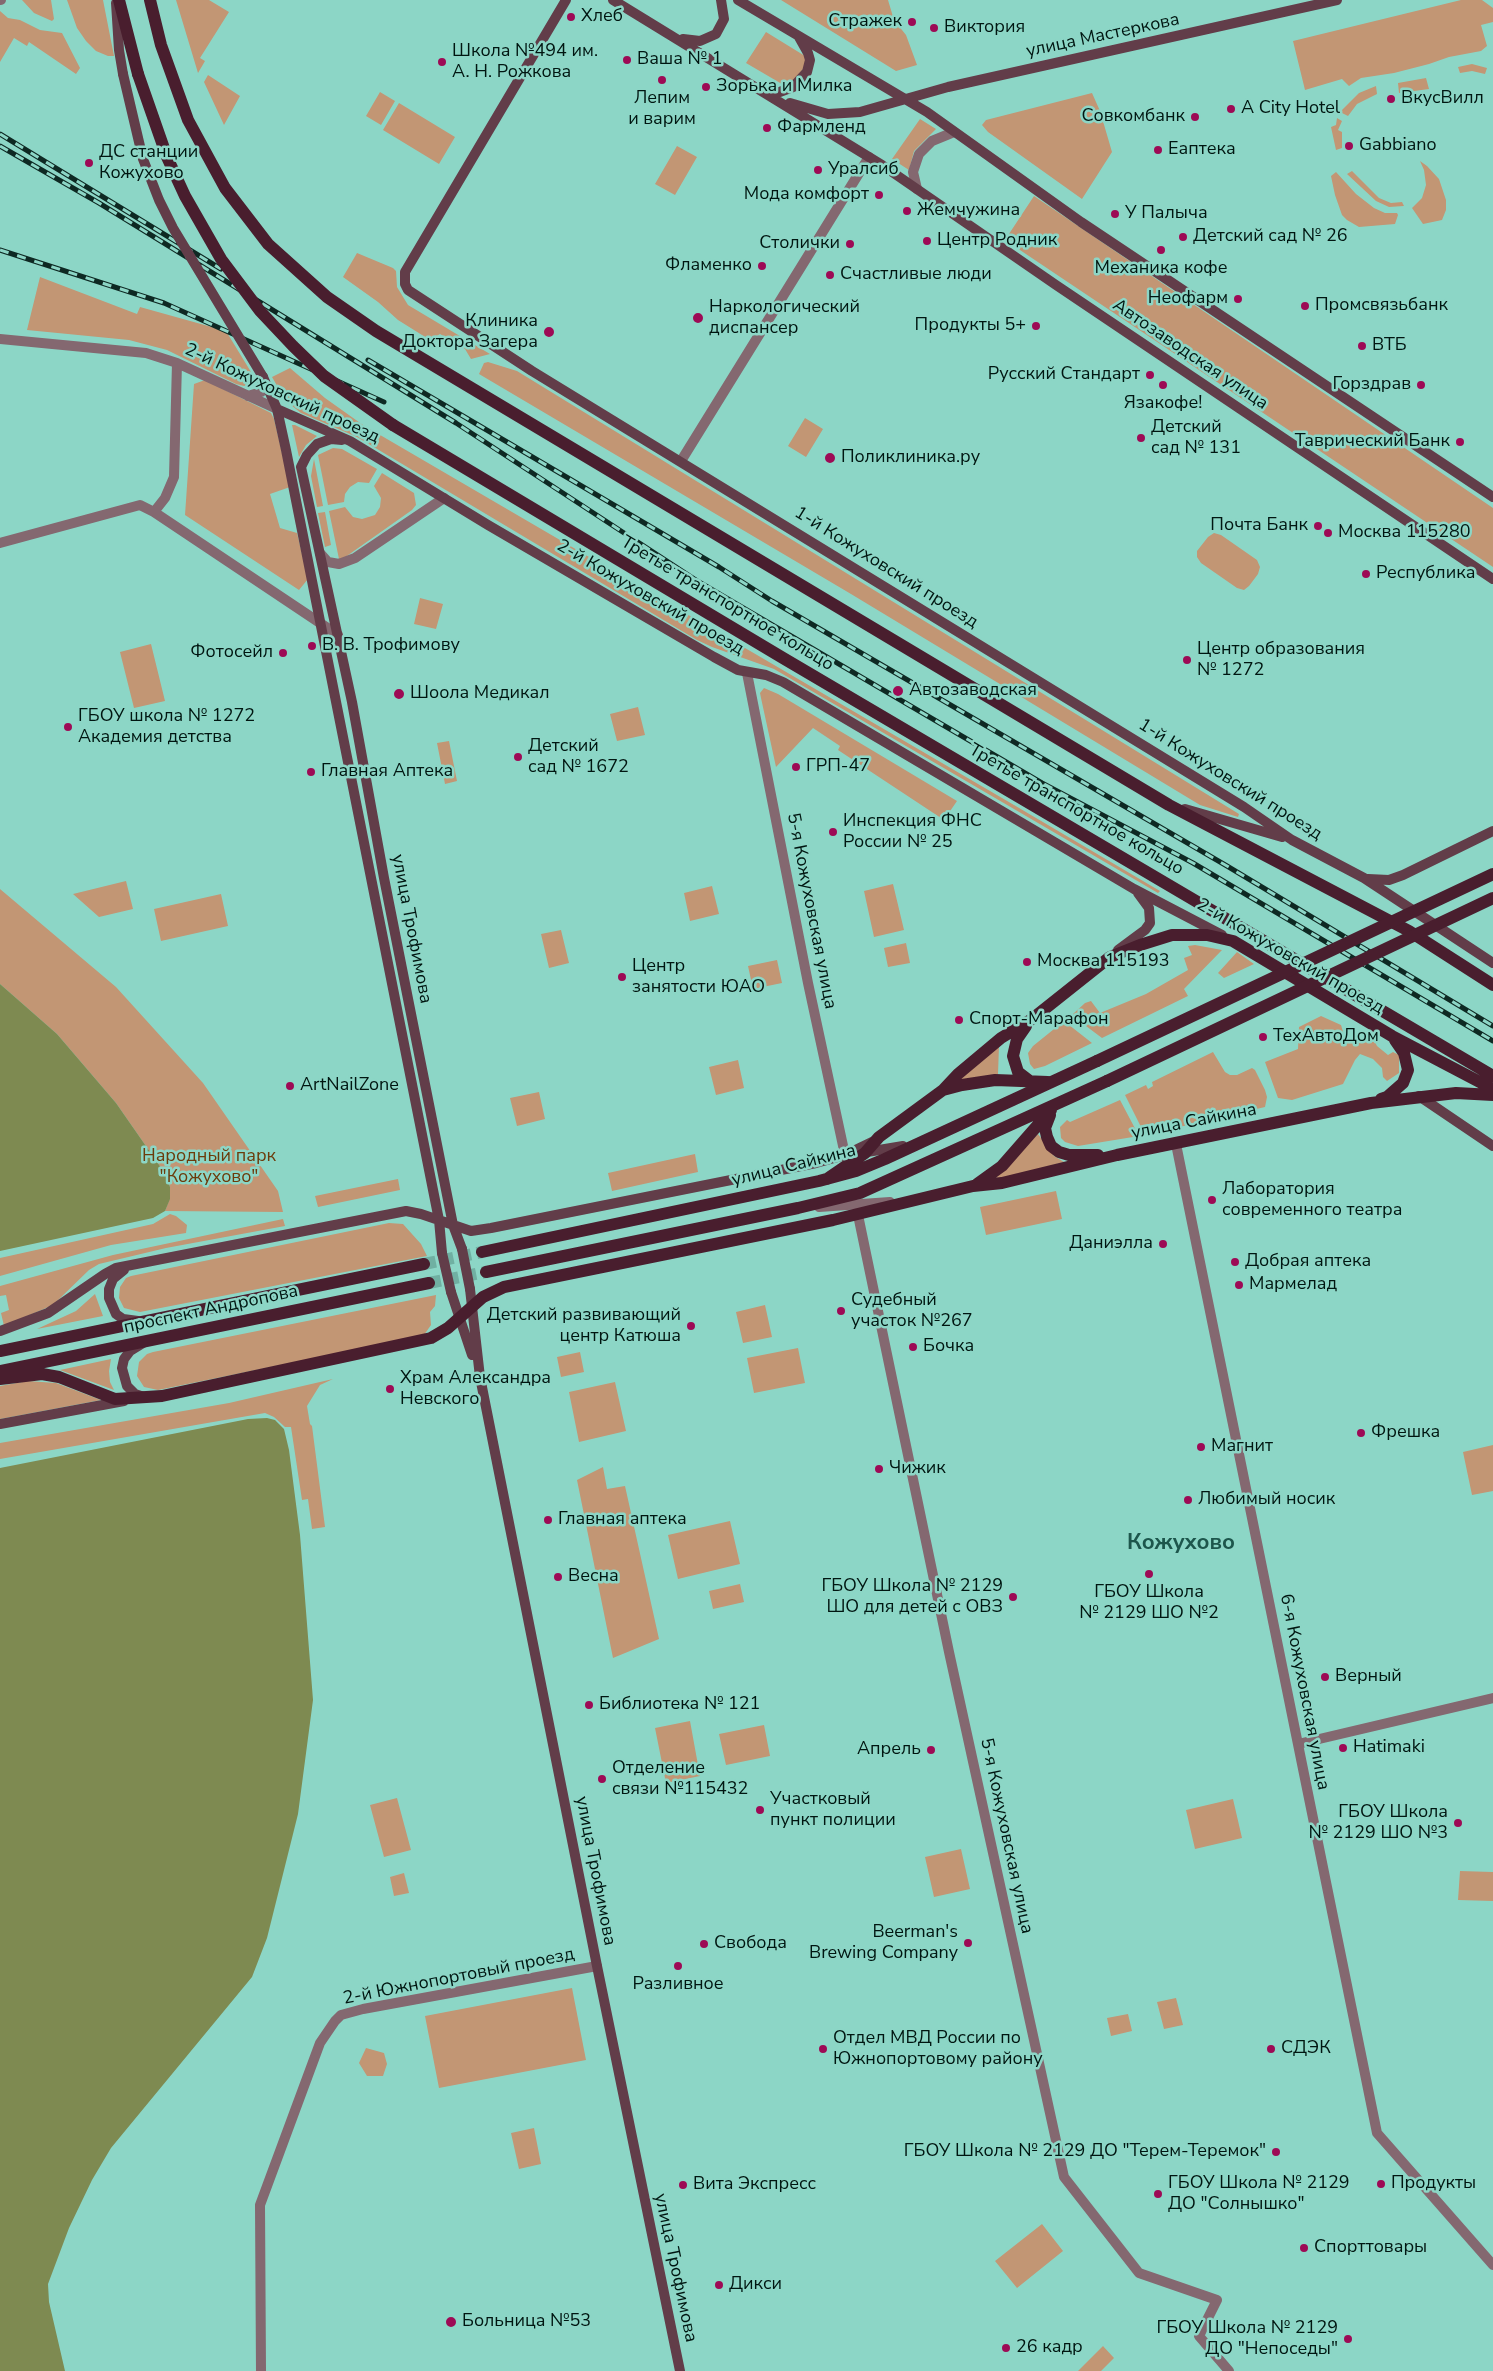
<!DOCTYPE html>
<meta charset="utf-8">
<style>
body{margin:0}
canvas{display:block;background:#8cd6c6}
</style>
<canvas width="1493" height="2371"></canvas>
<script>
const ctx = document.querySelector('canvas').getContext('2d');
ctx.lineJoin = 'round';
function fill(path, color) {
  ctx.fillStyle = color;
  ctx.fill(path, 'evenodd');
}
function shape(rows) {
  const path = new Path2D();
  for (const r of rows) {
    path.moveTo(r[0], r[1]);
    for (let i = 2; i < r.length; i += 2) path.lineTo(r[i], r[i + 1]);
  }
  return path;
}
function stroke(path, color, width, dash) {
  ctx.strokeStyle = color;
  ctx.lineWidth = width;
  ctx.lineCap = dash ? 'butt' : 'round';
  ctx.setLineDash(dash || []);
  ctx.stroke(path);
}
function label(font, color, halo, rows, align = 'center') {
  ctx.font = font + ' "Nunito Sans",sans-serif';
  ctx.lineWidth = 5;
  ctx.setLineDash([]);
  ctx.textBaseline = 'middle';
  ctx.strokeStyle = halo;
  ctx.fillStyle = color;
  for (const [text, x, y, turn = 0] of rows) {
    ctx.save();
    ctx.translate(x, y);
    ctx.rotate((+turn || 0) * Math.PI / 180);
    ctx.textAlign = isNaN(turn) ? turn : align;
    if (halo) ctx.strokeText(text, 0, 0);
    ctx.fillText(text, 0, 0);
    ctx.restore();
  }
}
const green = shape([
 [22,0,51,0,54,19,52,21,34,13],
 [67,0,103,0,114,56,108,56,96,51,86,41,77,28],
 [176,0,209,0,229,12,200,58,205,61,198,73],
 [781,0,888,0,894,20,906,35,917,65,896,71],
 [1461,0,1482,0,1493,8,1493,22,1481,25,1487,46,1481,51,1449,57,1429,64,1394,73,1361,78,1349,86,1342,79,1305,90,1293,41],
 [0,11,8,18,20,20,40,30,62,33,80,68,76,74,29,42,27,46,14,38,0,62],
 [766,32,805,56,806,66,787,87,746,63],
 [1472,64,1487,68,1485,74,1472,71,1460,73,1458,67],
 [208,75,240,96,224,125,204,82],
 [1426,78,1429,89,1399,93,1398,83],
 [1376,86,1377,94,1357,104,1348,116,1340,112,1359,93],
 [380,92,395,101,381,125,366,116],
 [1092,93,1100,111,1112,152,1082,199,988,132,982,125,986,120],
 [399,103,455,137,439,164,383,130],
 [1337,118,1342,121,1338,130,1342,132,1342,148,1336,150,1331,127,1336,125],
 [920,119,936,129,914,151,909,170,892,159],
 [677,146,697,157,675,195,655,184],
 [1420,161,1427,166,1439,179,1446,200,1446,210,1442,220,1423,224,1412,208,1422,198,1426,185,1424,170],
 [1352,171,1379,198,1391,203,1402,202,1404,206,1389,207,1376,201,1347,174],
 [1336,172,1356,194,1374,208,1385,213,1397,213,1398,215,1395,224,1359,227,1347,220,1342,215,1335,195,1331,176],
 [1034,196,1493,508,1493,567,1005,240],
 [357,253,393,268,396,271,397,287,408,305,490,354,471,359,465,349,440,334,430,340,398,320,378,302,343,277],
 [40,277,137,314,140,307,226,331,251,372,253,379,251,384,244,386,236,384,167,350,129,340,27,330],
 [488,362,517,371,1239,814,1238,817,1200,805,851,594,479,374,484,363],
 [290,368,325,398,363,425,1014,805,1160,891,1158,893,774,669,712,647,697,640,357,437,301,413,286,401,272,377],
 [205,380,271,413,274,419,290,487,270,494,280,528,297,533,308,579,299,590,185,515,194,384],
 [805,418,823,429,806,457,788,446],
 [292,425,295,425,317,436,306,445,299,457],
 [333,448,342,449,377,469,369,483,358,482,350,487,345,494,344,502,328,505,318,455],
 [314,459,323,506,317,507,311,476],
 [382,473,414,493,416,505,412,510,344,558,339,559,329,511,345,507,353,517,362,519,375,515,380,507,381,498,374,486],
 [325,512,331,545,325,547,318,513],
 [1214,533,1221,535,1257,560,1260,567,1258,574,1249,586,1244,590,1237,588,1201,563,1197,557,1197,551,1208,537],
 [420,598,443,604,436,629,414,624],
 [151,644,165,701,134,708,120,652],
 [764,688,778,694,957,801,944,820,838,750,840,746,813,728,776,767,761,698,760,693],
 [638,707,645,735,617,741,610,714],
 [449,741,457,781,445,784,437,743],
 [126,881,133,909,99,917,73,894],
 [893,884,904,930,874,937,864,891],
 [712,886,719,914,690,921,684,893],
 [0,889,116,987,203,1083,278,1191,283,1212,165,1211,170,1198,170,1187,164,1172,116,1103,57,1034,0,984],
 [221,894,228,926,161,941,154,909],
 [561,930,569,963,549,968,541,934],
 [906,943,910,963,888,967,884,948],
 [1195,945,1222,950,1184,989,1188,996,1102,1038,1074,1017,1073,1014,1085,1003,1091,1001,1100,1013,1146,994,1188,970,1184,958,1192,955,1188,946],
 [1237,952,1254,964,1224,978,1218,973],
 [777,960,782,983,753,989,748,966],
 [1321,1016,1341,1025,1344,1035,1351,1041,1361,1038,1374,1040,1377,1046,1388,1055,1393,1052,1399,1055,1399,1073,1387,1081,1383,1077,1382,1068,1373,1059,1360,1054,1355,1060,1343,1084,1292,1100,1278,1098,1265,1062,1298,1049,1299,1027],
 [1064,1021,1092,1043,1045,1066,1034,1069,1030,1064,1028,1053,1033,1046],
 [999,1046,998,1074,959,1080],
 [1213,1052,1225,1072,1230,1075,1237,1075,1252,1068,1255,1070,1265,1090,1267,1097,1265,1107,1145,1135,1125,1095,1146,1085,1148,1089,1153,1086,1152,1082],
 [738,1060,744,1088,716,1095,709,1067],
 [539,1092,545,1119,517,1126,510,1098],
 [1120,1100,1139,1136,1078,1146,1065,1142,1061,1138,1060,1127,1067,1120,1070,1122],
 [1038,1134,1054,1156,1064,1162,997,1180,996,1176],
 [695,1154,698,1172,612,1191,608,1173],
 [398,1179,400,1190,318,1207,315,1196],
 [1056,1191,1062,1219,986,1235,980,1207],
 [170,1214,176,1216,187,1225,186,1233,111,1245,0,1276,0,1258,153,1224],
 [283,1219,285,1226,166,1248,99,1264,89,1270,53,1305,4,1326,1,1313,9,1310,6,1295,0,1296,0,1286,113,1255],
 [389,1223,403,1224,421,1244,427,1256,140,1312,124,1308,119,1298,120,1287,126,1278,131,1276],
 [95,1294,103,1316,37,1329,76,1311],
 [436,1295,435,1306,430,1312,431,1325,424,1335,418,1337,158,1390,144,1387,137,1376,139,1362,147,1354,153,1352],
 [765,1305,772,1337,743,1343,736,1312],
 [798,1348,805,1383,754,1393,747,1358],
 [580,1352,584,1372,561,1377,557,1357],
 [111,1359,109,1371,110,1382,114,1390,60,1370],
 [333,1379,320,1385,307,1406,310,1424,312,1426,325,1527,312,1529,308,1499,302,1500,291,1427,285,1427,274,1417,265,1413,0,1459,0,1443,229,1403],
 [28,1381,56,1383,101,1400,0,1419,0,1386],
 [615,1382,626,1431,579,1442,569,1392],
 [1493,1445,1493,1491,1472,1495,1463,1452],
 [603,1467,607,1489,625,1486,659,1639,613,1658,577,1480],
 [730,1521,740,1564,678,1579,668,1535],
 [740,1584,744,1602,713,1609,709,1591],
 [690,1721,700,1776,666,1783,655,1728],
 [764,1725,770,1756,726,1765,719,1734],
 [397,1798,411,1850,384,1857,370,1805],
 [1233,1799,1242,1838,1195,1849,1186,1810],
 [961,1849,970,1889,934,1897,925,1857],
 [1460,1871,1493,1872,1493,1901,1458,1900],
 [404,1873,409,1893,394,1896,390,1877],
 [572,1988,586,2060,439,2088,425,2016],
 [1176,1998,1183,2025,1164,2029,1157,2002],
 [1128,2014,1132,2031,1111,2036,1107,2018],
 [366,2048,384,2053,387,2064,383,2076,367,2076,359,2063],
 [534,2128,541,2164,519,2169,511,2133],
 [1042,2224,1063,2251,1017,2288,995,2261],
 [1103,2346,1114,2358,1101,2371,1078,2371]
]);
const water = shape([
 [0,984,57,1034,116,1103,164,1172,170,1187,170,1199,165,1211,153,1218,0,1251],
 [267,1418,275,1420,284,1429,289,1450,300,1535,313,1700,298,1814,267,1938,252,1977,111,2148,92,2180,69,2228,48,2284,49,2302,65,2371,0,2371,0,1468,248,1419]
]);
const primaryTunnel = shape([
 [424,1264,482,1252],
 [429,1283,486,1272]
]);
const street = shape([
 [0,0,1,0],
 [917,189,913,172,919,154,932,141,954,132],
 [0,339,146,353,177,363,277,409],
 [248,396,261,392,263,377],
 [681,461,869,157],
 [154,512,165,498,174,477,177,363],
 [0,543,140,505,154,512,338,635],
 [320,553,328,562,339,564,355,558,444,498],
 [747,673,808,983,845,1155],
 [1176,1144,1377,2133,1493,2265],
 [819,1207,890,1202],
 [858,1215,949,1652,1064,2177,1139,2273,1217,2300,1199,2336,1229,2371],
 [1298,1744,1493,1698],
 [261,2371,260,2205,320,2043,335,2021,341,2015,363,2009,597,1966]
]);
const secondary = shape([
 [566,0,405,272,405,284,408,290,532,371,1244,807,1292,840,1364,878,1493,963],
 [613,0,882,165,1056,285,1493,579],
 [738,0,927,112,1081,222,1493,497],
 [116,3,119,50,123,74],
 [683,39,700,41,716,34,724,19,721,0],
 [767,93,777,93,793,87,807,72,810,60,808,53,799,37],
 [790,103,828,114,860,112,948,87,1337,0],
 [263,377,277,409,286,450,439,1220,442,1253],
 [277,409,350,441,488,525,714,657,738,670,766,675,783,682,1134,889,1222,935],
 [342,440,331,439,317,444,307,455,301,467,352,702,384,878,453,1225,462,1249],
 [1185,809,1282,837],
 [1368,879,1389,880,1403,875,1493,831],
 [1118,950,1145,930,1150,923,1149,908,1138,893],
 [1419,1096,1493,1146],
 [861,1153,903,1146],
 [124,1270,113,1279,109,1289,109,1298,116,1314,123,1319,138,1321],
 [470,1289,480,1377,597,1966,680,2371],
 [451,1292,472,1355],
 [0,1331,48,1313,105,1274,116,1268,406,1211,421,1214,471,1231,491,1228,816,1163,845,1155,872,1142],
 [143,1343,130,1351,124,1359,122,1368,127,1386,135,1394,144,1397],
 [0,1424,124,1401]
]);
const primary = shape([
 [119,0,138,74],
 [150,0,161,45,188,120,225,188,268,244,327,297,376,331,1169,805,1409,931,1493,985],
 [393,425,783,658,1493,1076],
 [1026,1026,1017,1039,1013,1056,1018,1072,1031,1082],
 [943,1090,962,1085,995,1080,1048,1082],
 [1381,1099,1387,1097,1403,1083,1408,1070,1404,1053,1395,1040],
 [1050,1115,1045,1128,1047,1137,1051,1146,1059,1152,1069,1155,1098,1155],
 [827,1179,865,1153,879,1137,943,1090,958,1074,1001,1038,1032,1019,1110,957,1140,945,1172,935,1207,935,1233,941,1392,1036,1493,1089],
 [977,1184,1002,1166,1051,1110],
 [482,1252,819,1181,856,1171,885,1159,1097,1061],
 [486,1272,798,1208,860,1193,1107,1081],
 [0,1351,424,1264],
 [0,1371,429,1283],
 [0,1379,42,1374,59,1377,115,1399,162,1396,431,1338,448,1328,483,1297,504,1287,833,1220,973,1186,1002,1183,1117,1155,1371,1103,1456,1093,1493,1095]
]);
const rail = shape([
 [0,134,221,269],
 [0,146,99,203,456,423,699,582,1042,783,1193,863,1493,1041],
 [0,250,164,303,384,402],
 [368,360,719,567,772,601,1227,866,1493,1026]
]);
const secondaryBridge = shape([
 [123,74,143,159,159,200,173,228,263,377],
 [462,1249,470,1289],
 [442,1253,451,1292]
]);
const primaryBridge = shape([
 [138,74,167,157,185,196,221,259,260,311,293,346,324,376,393,425],
 [1097,1061,1493,874],
 [1107,1081,1493,898]
]);
const markers = [
 [571,17,5,"#9d0a55"],
 [912,22,5,"#9d0a55"],
 [934,28,5,"#9d0a55"],
 [627,60,5,"#9d0a55"],
 [442,62,5,"#9d0a55"],
 [662,80,5,"#9d0a55"],
 [706,87,5,"#9d0a55"],
 [1391,99,5,"#9d0a55"],
 [1231,109,5,"#9d0a55"],
 [1195,117,5,"#9d0a55"],
 [767,128,5,"#9d0a55"],
 [1349,146,5,"#9d0a55"],
 [1158,150,5,"#9d0a55"],
 [89,163,5,"#9d0a55"],
 [818,170,5,"#9d0a55"],
 [879,195,5,"#9d0a55"],
 [907,211,5,"#9d0a55"],
 [1115,214,5,"#9d0a55"],
 [1183,237,5,"#9d0a55"],
 [927,241,5,"#9d0a55"],
 [850,244,5,"#9d0a55"],
 [1161,250,5,"#9d0a55"],
 [762,266,5,"#9d0a55"],
 [830,275,5,"#9d0a55"],
 [1238,299,5,"#9d0a55"],
 [1305,306,5,"#9d0a55"],
 [698,318,6,"#9d0a55"],
 [1036,326,5,"#9d0a55"],
 [549,332,6,"#9d0a55"],
 [1362,346,5,"#9d0a55"],
 [1150,375,5,"#9d0a55"],
 [1163,385,5,"#9d0a55"],
 [1421,385,5,"#9d0a55"],
 [1141,438,5,"#9d0a55"],
 [1460,442,5,"#9d0a55"],
 [830,458,6,"#9d0a55"],
 [1318,526,5,"#9d0a55"],
 [1328,533,5,"#9d0a55"],
 [1366,574,5,"#9d0a55"],
 [312,646,5,"#9d0a55"],
 [283,653,5,"#9d0a55"],
 [1187,660,5,"#9d0a55"],
 [898,691,6,"#9d0a55"],
 [399,694,6,"#9d0a55"],
 [68,727,5,"#9d0a55"],
 [518,757,5,"#9d0a55"],
 [796,767,5,"#9d0a55"],
 [311,772,5,"#9d0a55"],
 [833,832,5,"#9d0a55"],
 [1027,962,5,"#9d0a55"],
 [622,977,5,"#9d0a55"],
 [959,1020,5,"#9d0a55"],
 [1263,1037,5,"#9d0a55"],
 [290,1086,5,"#9d0a55"],
 [1212,1200,5,"#9d0a55"],
 [1163,1244,5,"#9d0a55"],
 [1235,1262,5,"#9d0a55"],
 [1239,1285,5,"#9d0a55"],
 [841,1311,5,"#9d0a55"],
 [691,1326,5,"#9d0a55"],
 [913,1347,5,"#9d0a55"],
 [390,1389,5,"#9d0a55"],
 [1361,1433,5,"#9d0a55"],
 [1201,1447,5,"#9d0a55"],
 [879,1469,5,"#9d0a55"],
 [1188,1500,5,"#9d0a55"],
 [548,1520,5,"#9d0a55"],
 [1149,1574,5,"#9d0a55"],
 [558,1577,5,"#9d0a55"],
 [1013,1597,5,"#9d0a55"],
 [1325,1677,5,"#9d0a55"],
 [589,1705,5,"#9d0a55"],
 [1343,1748,5,"#9d0a55"],
 [931,1750,5,"#9d0a55"],
 [602,1779,5,"#9d0a55"],
 [760,1810,5,"#9d0a55"],
 [1458,1823,5,"#9d0a55"],
 [968,1943,5,"#9d0a55"],
 [704,1944,5,"#9d0a55"],
 [678,1966,5,"#9d0a55"],
 [823,2049,5,"#9d0a55"],
 [1271,2049,5,"#9d0a55"],
 [1276,2152,5,"#9d0a55"],
 [1381,2184,5,"#9d0a55"],
 [683,2185,5,"#9d0a55"],
 [1158,2194,5,"#9d0a55"],
 [1304,2248,5,"#9d0a55"],
 [719,2285,5,"#9d0a55"],
 [451,2322,6,"#9d0a55"],
 [1348,2339,5,"#9d0a55"],
 [1006,2348,5,"#9d0a55"]
];
const poiNames = [
 ["Хлеб",581,17],
 ["Стражек",902,22,"right"],
 ["Виктория",944,28],
 ["Школа №494 им.",452,52],
 ["А. Н. Рожкова",452,73],
 ["Ваша № 1",637,60],
 ["Зорька и Милка",716,87],
 ["Лепим",662,99,"center"],
 ["и варим",662,120,"center"],
 ["ВкусВилл",1401,99],
 ["A City Hotel",1241,109],
 ["Совкомбанк",1185,117,"right"],
 ["Фармленд",777,128],
 ["Gabbiano",1359,146],
 ["Еаптека",1168,150],
 ["ДС станции",99,153],
 ["Кожухово",99,174],
 ["Уралсиб",828,170],
 ["Мода комфорт",869,195,"right"],
 ["Жемчужина",917,211],
 ["У Палыча",1125,214],
 ["Детский сад № 26",1193,237],
 ["Центр Родник",937,241],
 ["Столички",840,244,"right"],
 ["Фламенко",752,266,"right"],
 ["Механика кофе",1161,269,"center"],
 ["Счастливые люди",840,275],
 ["Неофарм",1228,299,"right"],
 ["Промсвязьбанк",1315,306],
 ["Наркологический",709,308],
 ["диспансер",709,329],
 ["Клиника",538,322,"right"],
 ["Доктора Загера",538,343,"right"],
 ["Продукты 5+",1026,326,"right"],
 ["ВТБ",1372,346],
 ["Русский Стандарт",1140,375,"right"],
 ["Горздрав",1411,385,"right"],
 ["Язакофе!",1163,404,"center"],
 ["Детский",1151,428],
 ["сад № 131",1151,449],
 ["Таврический Банк",1450,442,"right"],
 ["Поликлиника.ру",841,458],
 ["Почта Банк",1308,526,"right"],
 ["Москва 115280",1338,533],
 ["Республика",1376,574],
 ["В. В. Трофимову",322,646],
 ["Центр образования",1197,650],
 ["№ 1272",1197,671],
 ["Фотосейл",273,653,"right"],
 ["Автозаводская",909,691],
 ["Шоола Медикал",410,694],
 ["ГБОУ школа № 1272",78,717],
 ["Академия детства",78,738],
 ["Детский",528,747],
 ["сад № 1672",528,768],
 ["ГРП-47",806,767],
 ["Главная Аптека",321,772],
 ["Инспекция ФНС",843,822],
 ["России № 25",843,843],
 ["Москва 115193",1037,962],
 ["Центр",632,967],
 ["занятости ЮАО",632,988],
 ["Спорт-Марафон",969,1020],
 ["ТехАвтоДом",1273,1037],
 ["ArtNailZone",300,1086],
 ["Лаборатория",1222,1190],
 ["современного театра",1222,1211],
 ["Даниэлла",1153,1244,"right"],
 ["Добрая аптека",1245,1262],
 ["Мармелад",1249,1285],
 ["Судебный",851,1301],
 ["участок №267",851,1322],
 ["Детский развивающий",681,1316,"right"],
 ["центр Катюша",681,1337,"right"],
 ["Бочка",923,1347],
 ["Храм Александра",400,1379],
 ["Невского",400,1400],
 ["Фрешка",1371,1433],
 ["Магнит",1211,1447],
 ["Чижик",889,1469],
 ["Любимый носик",1198,1500],
 ["Главная аптека",558,1520],
 ["Весна",568,1577],
 ["ГБОУ Школа № 2129",1003,1587,"right"],
 ["ШО для детей с ОВЗ",1003,1608,"right"],
 ["ГБОУ Школа",1149,1593,"center"],
 ["№ 2129 ШО №2",1149,1614,"center"],
 ["Верный",1335,1677],
 ["Библиотека № 121",599,1705],
 ["Hatimaki",1353,1748],
 ["Апрель",921,1750,"right"],
 ["Отделение",612,1769],
 ["связи №115432",612,1790],
 ["Участковый",770,1800],
 ["пункт полиции",770,1821],
 ["ГБОУ Школа",1448,1813,"right"],
 ["№ 2129 ШО №3",1448,1834,"right"],
 ["Beerman's",958,1933,"right"],
 ["Brewing Company",958,1954,"right"],
 ["Свобода",714,1944],
 ["Разливное",678,1985,"center"],
 ["Отдел МВД России по",833,2039],
 ["Южнопортовому району",833,2060],
 ["СДЭК",1281,2049],
 ["ГБОУ Школа № 2129 ДО \"Терем-Теремок\"",1266,2152,"right"],
 ["ГБОУ Школа № 2129",1168,2184],
 ["ДО \"Солнышко\"",1168,2205],
 ["Продукты",1391,2184],
 ["Вита Экспресс",693,2185],
 ["Спорттовары",1314,2248],
 ["Дикси",729,2285],
 ["Больница №53",462,2322],
 ["ГБОУ Школа № 2129",1338,2329,"right"],
 ["ДО \"Непоседы\"",1338,2350,"right"],
 ["26 кадр",1016,2348]
];
const streetNames = [
 ["улица Мастеркова",1103,36,-12],
 ["Автозаводская улица",1190,355,34],
 ["2-й Кожуховский проезд",282,394,25],
 ["1-й Кожуховский проезд",886,568,32],
 ["2-й Кожуховский проезд",650,598,30],
 ["Третье транспортное кольцо",727,604,31],
 ["1-й Кожуховский проезд",1230,780,32],
 ["Третье транспортное кольцо",1076,810,30],
 ["5-я Кожуховская улица",811,911,79],
 ["улица Трофимова",411,929,79],
 ["2-й Кожуховский проезд",1290,957,30],
 ["улица Сайкина",1194,1122,-11],
 ["улица Сайкина",794,1166,-14],
 ["проспект Андропова",211,1310,-12],
 ["6-я Кожуховская улица",1304,1692,79],
 ["5-я Кожуховская улица",1006,1836,78],
 ["улица Трофимова",595,1871,79],
 ["2-й Южнопортовый проезд",459,1977,-11],
 ["улица Трофимова",675,2268,78]
];
const parkNames = [
 ["Народный парк",209,1157],
 ["\"Кожухово\"",209,1178]
];
const districtNames = [
 ["Кожухово",1181,1544]
];
fill(green, '#c29674');
fill(water, '#7e8a51');
stroke(primaryTunnel, '#70b0a2', 12, [12, 6]);
stroke(street, '#846870', 10);
stroke(secondary, '#623d49', 10);
stroke(primary, '#491e2e', 12);
stroke(rail, '#0e2923', 5);
stroke(rail, '#8cd6c6', 3, [9]);
stroke(secondaryBridge, '#623d49', 10);
stroke(primaryBridge, '#491e2e', 12);
for (const [x, y, r, color] of markers) {
  const dot = new Path2D();
  dot.arc(x, y, r, 0, 2 * Math.PI);
  ctx.fillStyle = color;
  ctx.fill(dot);
  stroke(dot, '#8cd6c6', 2);
}
label('18px', '#001611', '#8cd6c6', poiNames, 'left');
label('18px', '#001611', '#8cd6c6', streetNames);
label('18px', '#6c3b0b', '#8cd6c6', parkNames);
label('bold 22px', '#1d564c', '#8cd6c6', districtNames);
</script>
